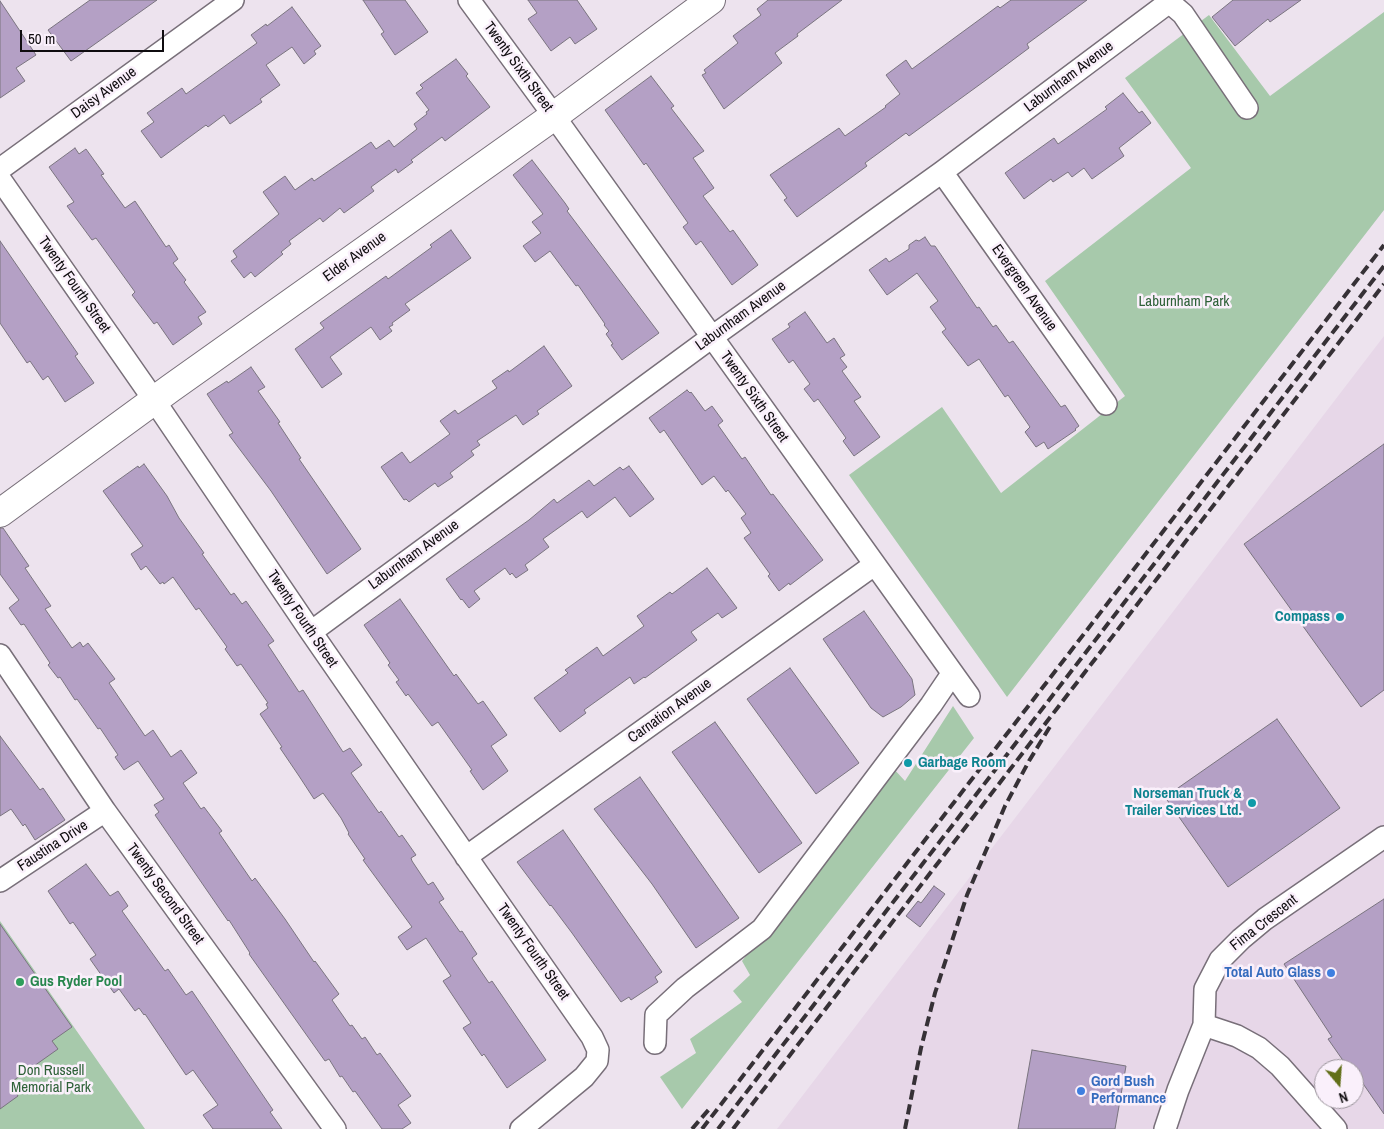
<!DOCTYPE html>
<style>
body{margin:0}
#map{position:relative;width:1384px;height:1129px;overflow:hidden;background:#ede3ee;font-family:"Archivo Narrow",sans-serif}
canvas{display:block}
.north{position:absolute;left:1314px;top:1059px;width:50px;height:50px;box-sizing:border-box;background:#faf0fb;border:1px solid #9c959d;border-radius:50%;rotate:162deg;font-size:14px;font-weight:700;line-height:20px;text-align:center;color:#0f0c0f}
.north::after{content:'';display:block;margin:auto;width:18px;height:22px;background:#626f19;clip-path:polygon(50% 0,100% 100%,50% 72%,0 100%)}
.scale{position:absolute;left:20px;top:30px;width:144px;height:22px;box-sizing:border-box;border:2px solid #0f0c0f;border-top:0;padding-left:6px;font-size:15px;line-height:18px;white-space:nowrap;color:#0f0c0f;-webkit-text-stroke:4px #faf0fb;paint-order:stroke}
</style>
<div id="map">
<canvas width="1384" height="1129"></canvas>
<div class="north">N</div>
<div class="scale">50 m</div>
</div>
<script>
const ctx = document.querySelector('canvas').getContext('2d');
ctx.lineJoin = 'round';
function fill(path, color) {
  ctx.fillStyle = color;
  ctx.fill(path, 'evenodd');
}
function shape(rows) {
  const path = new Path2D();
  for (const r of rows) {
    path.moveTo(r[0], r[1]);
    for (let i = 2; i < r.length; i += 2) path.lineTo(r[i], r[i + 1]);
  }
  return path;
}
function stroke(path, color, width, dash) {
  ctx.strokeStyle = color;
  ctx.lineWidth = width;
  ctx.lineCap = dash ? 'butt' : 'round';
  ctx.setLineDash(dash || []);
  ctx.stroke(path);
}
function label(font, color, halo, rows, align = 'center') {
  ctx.font = font + ' "Archivo Narrow",sans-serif';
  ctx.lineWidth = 5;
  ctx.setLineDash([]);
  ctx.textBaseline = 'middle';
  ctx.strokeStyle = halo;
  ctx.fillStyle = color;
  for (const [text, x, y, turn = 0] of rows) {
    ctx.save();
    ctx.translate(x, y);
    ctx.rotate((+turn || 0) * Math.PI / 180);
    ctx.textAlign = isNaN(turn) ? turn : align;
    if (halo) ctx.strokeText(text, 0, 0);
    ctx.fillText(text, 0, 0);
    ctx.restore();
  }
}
const built = shape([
 [1384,336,1384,1129,777,1129],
 [1324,1069,1354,1069,1354,1099,1324,1099]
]);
const green = shape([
 [1384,12,1384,210,1007,697,849,475,942,407,1001,493,1125,396,1045,281,1191,168,1125,78,1209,15,1270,96],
 [953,706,974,738,682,1109,660,1077,696,1053,690,1039,742,1002,733,991,750,975,742,961,893,768,905,781],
 [0,921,145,1129,0,1129]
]);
const building = shape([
 [90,0,157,0,71,61,48,30,90,0],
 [363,0,405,0,428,32,395,55,381,34,384,32,363,0],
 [528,0,577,0,597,29,575,44,570,37,551,51,528,19,537,13,528,0],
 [768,0,842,0,797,34,798,36,775,53,782,63,724,109,702,75,706,73,704,70,738,43,733,36,761,15,757,9,768,0],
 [1011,0,1087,0,1027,44,1029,48,986,80,909,136,906,133,865,163,867,166,797,217,784,200,787,198,770,175,839,128,845,136,886,107,885,106,900,94,886,75,906,60,912,69,998,6,1000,8,1011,0],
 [1233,0,1301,0,1270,22,1268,19,1235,46,1212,17,1233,0],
 [0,1,36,55,16,68,25,81,0,98,0,1],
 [292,7,321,46,314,51,316,54,304,64,292,47,266,65,280,85,260,99,262,102,230,124,224,115,208,127,206,125,161,158,141,131,154,122,147,113,182,88,186,94,257,43,251,35,266,24,267,26,292,7],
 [456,59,468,74,466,76,490,107,445,141,442,137,411,160,413,162,398,173,396,169,371,187,374,191,344,213,340,208,323,222,320,218,289,241,291,244,281,252,283,254,255,277,251,272,244,278,231,261,237,257,233,251,279,214,263,192,285,176,295,190,312,178,314,181,371,142,376,149,389,140,394,147,417,129,414,124,427,114,426,112,429,110,416,93,423,88,420,85,456,59],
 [651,76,674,106,671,108,704,151,693,158,714,188,703,196,730,232,733,230,758,265,732,285,701,241,696,245,683,227,688,223,646,163,644,165,605,110,651,76],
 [1123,93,1139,113,1142,111,1151,123,1119,148,1124,156,1092,179,1084,168,1072,177,1068,172,1053,182,1051,179,1024,199,1005,173,1054,138,1058,144,1075,132,1107,109,1105,107,1123,93],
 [75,148,79,154,86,149,104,174,101,175,125,208,135,201,166,247,169,245,178,259,173,263,186,280,184,282,206,312,198,317,202,324,173,345,157,322,154,324,132,295,135,292,96,238,92,240,67,206,74,202,49,167,75,148],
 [532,160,565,203,569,209,567,211,659,333,622,360,611,345,613,344,606,334,609,331,604,325,605,324,578,285,576,286,550,251,535,262,523,246,541,233,532,222,543,214,513,175,532,160],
 [451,230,471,258,405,304,410,310,392,323,393,325,389,327,392,331,380,340,371,327,330,357,342,374,322,388,295,349,324,328,320,323,386,276,388,279,432,247,430,245,451,230],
 [925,237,931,246,935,246,977,308,979,307,993,327,996,325,1009,343,1013,341,1061,407,1065,405,1079,426,1075,429,1076,430,1048,449,1044,442,1036,447,1025,432,1030,427,1008,395,1005,397,979,359,968,366,942,332,946,329,930,307,938,301,917,273,887,295,869,270,886,258,889,262,909,249,909,245,916,240,919,241,925,237],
 [0,241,78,354,75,356,94,383,65,402,48,376,43,380,30,361,27,363,0,323,0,241],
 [805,312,827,343,834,338,845,355,840,358,847,367,842,371,861,397,854,401,880,437,854,456,843,441,846,438,818,399,814,402,804,389,810,384,793,360,789,363,772,339,790,327,788,324,805,312],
 [544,346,572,386,537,411,539,414,523,425,516,415,477,441,480,445,471,451,474,455,450,473,453,477,438,487,435,483,409,502,406,499,404,500,381,467,402,452,410,463,450,434,440,421,455,410,458,414,497,388,492,381,508,370,509,372,544,346],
 [251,367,265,387,258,391,280,422,278,423,301,458,299,459,361,549,327,574,271,491,229,435,233,433,207,394,227,381,228,383,251,367],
 [687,390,690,393,691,392,705,411,712,406,723,421,718,425,742,459,745,457,771,495,773,494,823,560,790,585,789,583,779,591,768,576,770,574,744,538,751,533,741,518,746,514,728,490,726,492,714,476,702,485,664,430,660,433,649,418,687,390],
 [1384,444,1384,690,1361,707,1244,544,1384,444],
 [144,464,167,496,179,518,204,553,202,554,231,595,234,593,242,604,246,601,274,641,268,645,299,692,303,690,343,752,350,748,362,765,351,773,379,813,381,811,399,837,402,835,416,855,411,858,412,861,428,885,433,882,444,899,439,902,460,932,462,931,477,954,472,958,489,983,492,981,546,1060,507,1088,484,1054,482,1056,463,1028,471,1023,443,981,451,976,426,938,407,950,398,937,412,927,363,860,365,859,348,834,349,833,341,818,323,793,314,799,299,776,280,748,282,747,260,714,268,708,266,704,268,703,241,664,237,666,225,649,227,647,199,608,196,610,173,577,164,584,163,582,160,584,146,566,141,570,131,554,143,546,103,491,138,466,139,468,144,464],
 [629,466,654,499,630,517,615,497,587,518,582,511,543,539,549,547,525,565,528,570,516,578,512,573,510,575,505,568,474,591,480,599,469,608,462,599,461,600,446,579,529,520,554,499,557,503,589,480,594,486,620,467,623,470,629,466],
 [0,528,3,528,29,566,25,568,51,606,45,609,72,648,80,642,83,647,88,643,115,679,109,683,145,736,153,730,171,757,181,750,197,773,183,783,201,809,204,807,222,831,219,833,252,881,255,878,285,919,314,962,315,961,339,994,332,1000,350,1026,352,1025,362,1039,365,1037,377,1055,380,1053,411,1096,398,1105,411,1123,402,1129,382,1129,355,1091,353,1092,342,1076,340,1077,329,1059,325,1061,249,954,250,953,229,920,228,921,155,815,159,812,154,805,164,799,138,761,124,770,115,757,118,755,100,728,98,729,77,699,75,700,60,677,58,678,48,665,50,663,24,624,21,625,9,608,19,600,0,574,0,528],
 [707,568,737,608,722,618,718,613,691,632,697,640,645,678,644,677,634,684,630,677,584,710,586,713,560,732,534,698,568,673,565,670,597,647,603,656,644,626,637,616,670,592,672,594,707,568],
 [400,599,454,676,456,674,478,704,483,701,507,735,491,746,508,771,483,790,470,771,472,770,438,722,432,726,408,694,406,696,396,682,399,680,388,665,390,663,388,660,364,625,400,599],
 [864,611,912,679,915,695,901,707,883,717,871,708,823,639,864,611],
 [790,668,859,763,816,794,747,699,790,668],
 [1277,719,1340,808,1228,887,1165,797,1277,719],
 [715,722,802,843,759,873,672,752,715,722],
 [0,736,40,790,43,788,65,820,35,840,25,824,23,826,11,809,0,816,0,736],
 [640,777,739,918,696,948,652,884,594,809,640,777],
 [563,830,662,972,655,977,658,982,631,1000,629,997,621,1002,572,933,551,905,550,906,517,862,563,830],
 [86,864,110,896,118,891,128,906,122,911,165,971,168,969,186,995,192,991,273,1110,270,1112,282,1129,213,1129,203,1115,218,1105,193,1070,186,1075,145,1014,144,1015,139,1008,135,1011,119,989,114,993,90,959,96,955,73,922,70,924,48,891,86,864],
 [934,886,945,894,920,927,906,916,918,901,921,903,934,886],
 [1384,899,1384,1114,1355,1072,1354,1073,1354,1069,1349,1069,1328,1039,1332,1037,1284,964,1384,899],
 [0,924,72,1027,52,1041,58,1049,10,1083,18,1096,0,1109,0,924],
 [1032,1050,1126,1066,1115,1129,1018,1129,1032,1050]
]);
const street = shape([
 [469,0,554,116,969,696],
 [1169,2,1183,14,1247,108],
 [0,169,233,0],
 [942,172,1106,404],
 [0,179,154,400,311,632,479,875,592,1037,598,1050,597,1061,584,1077,521,1129],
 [311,632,712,337,942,172,1172,0],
 [0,655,105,811,335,1129],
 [466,857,874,565],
 [0,881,105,811],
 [1204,1025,1237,1036,1259,1048,1280,1066,1336,1129],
 [655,1043,656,1015,685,988,762,929,931,705,952,674],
 [1165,1129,1178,1090,1204,1025,1205,989,1220,960,1241,939,1265,919,1384,837]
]);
const secondary = shape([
 [0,513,171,388,554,116,711,0]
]);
const rail = shape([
 [692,1129,711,1107],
 [702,1129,1384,245],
 [718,1129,1384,266],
 [733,1129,1384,284],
 [905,1129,921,1048,935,993,967,895,1005,806,1029,761,1051,725]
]);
const markers = [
 [1340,617,5,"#0f9aa8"],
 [908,763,5,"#0f9aa8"],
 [1252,803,5,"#0f9aa8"],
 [1331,973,5,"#3f7fe0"],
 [20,982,5,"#2e9e5b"],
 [1081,1091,5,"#3f7fe0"]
];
const streetNames = [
 ["Twenty Sixth Street",518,67,54],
 ["Laburnham Avenue",1069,77,-37],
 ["Daisy Avenue",104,93,-36],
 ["Elder Avenue",355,257,-36],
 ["Twenty Fourth Street",74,285,55],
 ["Evergreen Avenue",1024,288,55],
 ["Laburnham Avenue",741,316,-36],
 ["Twenty Sixth Street",754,397,55],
 ["Laburnham Avenue",414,555,-36],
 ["Twenty Fourth Street",302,619,56],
 ["Carnation Avenue",670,711,-36],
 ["Faustina Drive",53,846,-33],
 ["Twenty Second Street",165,894,54],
 ["Fima Crescent",1264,923,-38],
 ["Twenty Fourth Street",533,952,55]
];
const parkNames = [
 ["Laburnham Park",1184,302],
 ["Don Russell",51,1071],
 ["Memorial Park",51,1088]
];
const cultureNames = [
 ["Compass",1330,617],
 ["Garbage Room",918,763,"left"],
 ["Norseman Truck &",1242,794],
 ["Trailer Services Ltd.",1242,811]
];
const shopNames = [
 ["Total Auto Glass",1321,973],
 ["Gord Bush",1091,1082,"left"],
 ["Performance",1091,1099,"left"]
];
const leisureNames = [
 ["Gus Ryder Pool",30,982]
];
fill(built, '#e7d7e8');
fill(green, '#a7c9ab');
fill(building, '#b4a0c5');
stroke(building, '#7a747f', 1);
stroke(street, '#786f79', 24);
stroke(secondary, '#786f79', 30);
stroke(street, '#fff', 21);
stroke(secondary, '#fff', 28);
stroke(rail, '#363136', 4, [10, 5]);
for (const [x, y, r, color] of markers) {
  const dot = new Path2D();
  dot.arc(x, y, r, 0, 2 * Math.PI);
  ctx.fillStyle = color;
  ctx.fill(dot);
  stroke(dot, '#faf0fb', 2);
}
label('15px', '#0f0c0f', '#faf0fb', streetNames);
label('15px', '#2e6138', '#faf0fb', parkNames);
label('bold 15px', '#0d838f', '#faf0fb', cultureNames, 'right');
label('bold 15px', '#366cbe', '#faf0fb', shopNames, 'right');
label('bold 15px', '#27864d', '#faf0fb', leisureNames, 'left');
</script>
